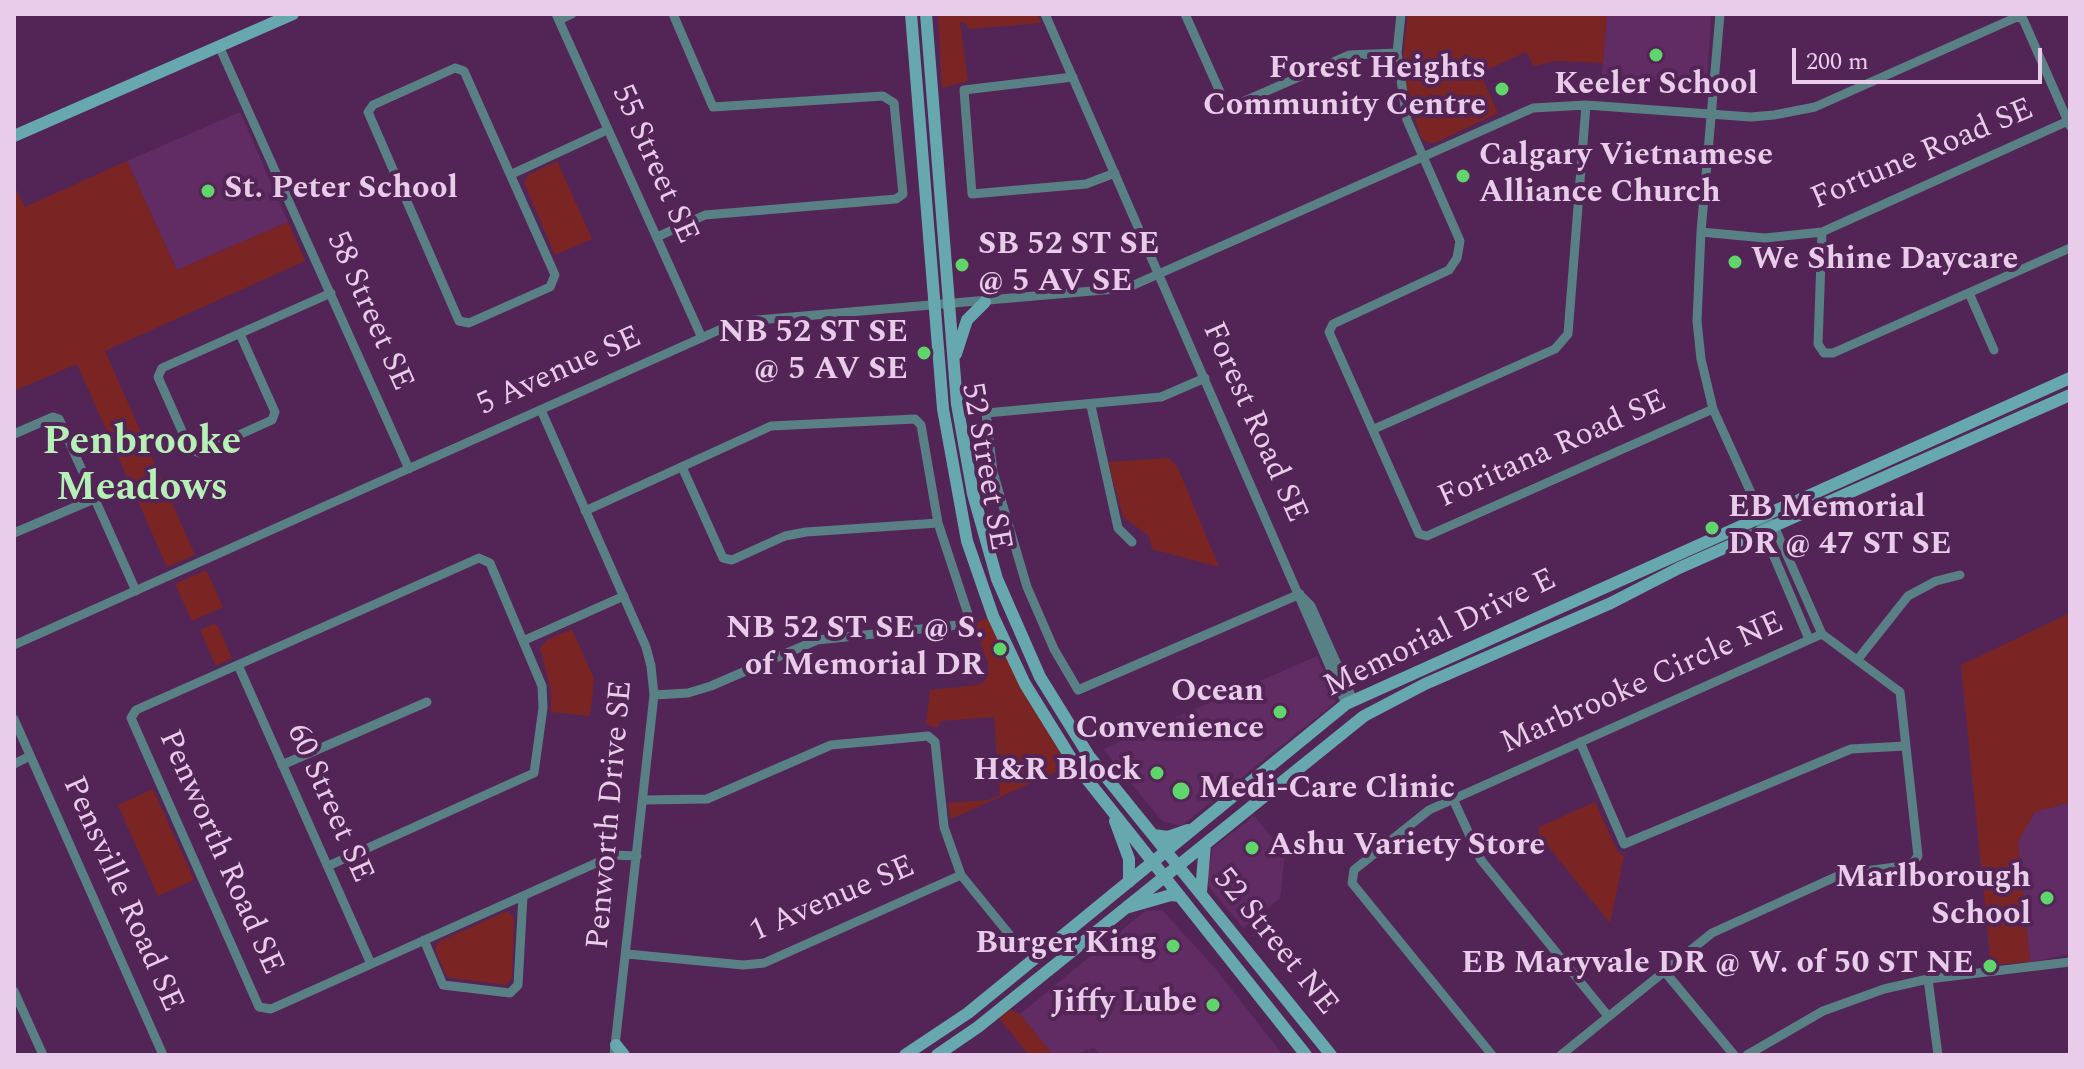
<!DOCTYPE html>
<style>
body{margin:0}
#map{position:relative;width:2084px;height:1069px;overflow:hidden;background:#532556;font-family:Spectral,serif}
canvas{display:block}
.frame{position:absolute;inset:0;border:16px solid #e8cce9;pointer-events:none}
.scale{position:absolute;left:1792px;top:48px;width:250px;height:36px;box-sizing:border-box;border:4px solid #e8cce9;border-top:0;padding-left:10px;font-size:24px;line-height:28px;white-space:nowrap;color:#e8cce9;-webkit-text-stroke:6px #532556;paint-order:stroke}
</style>
<div id="map">
<canvas width="2084" height="1069"></canvas>
<div class="frame"></div>
<div class="scale">200 m</div>
</div>
<script>
const ctx = document.querySelector('canvas').getContext('2d');
ctx.lineJoin = 'round';
function fill(path, color) {
  ctx.fillStyle = color;
  ctx.fill(path, 'evenodd');
}
function shape(rows) {
  const path = new Path2D();
  for (const r of rows) {
    path.moveTo(r[0], r[1]);
    for (let i = 2; i < r.length; i += 2) path.lineTo(r[i], r[i + 1]);
  }
  return path;
}
function stroke(path, color, width, dash) {
  ctx.strokeStyle = color;
  ctx.lineWidth = width;
  ctx.lineCap = dash ? 'butt' : 'round';
  ctx.setLineDash(dash || []);
  ctx.stroke(path);
}
function label(font, color, halo, rows, align = 'center') {
  ctx.font = font + ' Spectral,serif';
  ctx.lineWidth = 8;
  ctx.setLineDash([]);
  ctx.textBaseline = 'middle';
  ctx.strokeStyle = halo;
  ctx.fillStyle = color;
  for (const [text, x, y, turn = 0] of rows) {
    ctx.save();
    ctx.translate(x, y);
    ctx.rotate((+turn || 0) * Math.PI / 180);
    ctx.textAlign = isNaN(turn) ? turn : align;
    if (halo) ctx.strokeText(text, 0, 0);
    ctx.fillText(text, 0, 0);
    ctx.restore();
  }
}
const built = shape([
 [1607,14,1711,14,1707,84,1602,74],
 [240,112,288,222,177,270,127,161],
 [1317,656,1336,702,1181,826,1162,821,1103,749],
 [2070,802,2070,954,2030,962,2018,842,2035,812],
 [1254,816,1285,853,1280,898,1243,928,1206,883,1213,848],
 [1162,910,1214,967,1283,1055,1100,1055,1094,1048,1074,1055,1053,1055,1020,1014,1145,911]
]);
const green = shape([
 [938,14,1037,14,1041,23,969,29,964,22,960,22,968,81,942,88],
 [1408,14,1607,14,1603,63,1554,61,1534,66,1526,52,1480,73,1498,113,1435,143,1427,142,1421,138,1407,94,1403,57],
 [127,161,177,270,288,222,305,261,105,351,195,555,167,567,77,364,14,391,14,185,25,207],
 [557,161,592,239,555,255,524,183,528,175],
 [1168,458,1177,466,1219,567,1152,549,1149,536,1123,517,1108,462],
 [206,570,223,607,192,621,175,584],
 [2070,613,2070,802,2035,812,2018,842,2030,962,1991,965,1961,665],
 [988,617,1026,697,1069,766,951,819,948,803,988,800,1000,795,994,717,941,721,937,728,926,724,930,690,978,685,986,680,989,666,975,628,978,622],
 [213,624,218,626,232,658,216,666,200,630],
 [572,629,594,679,590,716,551,712,551,690,540,648,547,640],
 [153,789,194,880,158,896,118,805],
 [1595,802,1618,852,1624,856,1610,923,1539,835,1539,827],
 [507,911,514,918,512,978,506,985,451,978,445,974,435,948,440,941],
 [1009,1009,1020,1014,1053,1055,1029,1055,999,1018]
]);
const street = shape([
 [556,14,702,338],
 [1045,14,1346,704],
 [1185,14,1225,103,1233,106,1349,55,1397,53],
 [1401,14,1397,53,1407,120,1460,241,1457,258,1449,270,1333,324,1329,332,1419,534,1427,536,1713,409],
 [1720,14,1701,232,1697,321,1701,359,1713,409,1761,515,1774,526,1822,634],
 [559,20,572,14],
 [219,46,409,469],
 [455,68,464,71,555,275,550,287,469,323,459,321,368,112,373,105,455,68],
 [1073,77,964,90,972,194,1086,184,1115,173],
 [512,174,607,130],
 [1701,232,1765,238,1822,232,2068,121],
 [1822,232,1818,344,1824,353,1833,353,2070,248],
 [657,237,705,215,896,199,903,194,894,103,883,96,713,107,673,14],
 [1969,293,1994,350],
 [240,334,275,412,272,420,199,453,190,449,158,377,162,368,331,293],
 [1205,378,1161,397,986,413,993,472,1027,587,1054,649,1078,690,1300,594],
 [1091,406,1118,528,1132,542],
 [541,410,646,647,651,666,654,695,614,1055],
 [1374,429,1555,349,1568,334,1586,105],
 [14,434,53,417,59,419,136,591],
 [682,467,723,558,732,560,785,536,806,532,938,523],
 [585,511,771,426,915,419,921,425,938,523,970,620,968,624,817,640,711,686,688,693,654,695],
 [1761,526,1809,639],
 [14,533,94,499],
 [1302,597,1311,606,1353,700],
 [525,640,624,596],
 [14,645,728,326,746,321,1127,288,1533,108,1586,105,1751,117,1774,115,1815,107,2017,17,2023,19,2070,126],
 [1858,659,1908,596,1936,581,1960,575],
 [238,665,371,964],
 [14,719,163,1055],
 [1580,742,1624,844,1851,749,1905,746],
 [14,764,30,756],
 [282,765,427,702],
 [1453,799,1481,860,1608,1016],
 [643,800,707,799,831,745,928,736,935,742,944,827,961,875,1009,934],
 [328,866,534,773,543,708,542,686,490,563,479,558,136,710,131,718,259,1007,271,1009,614,855,637,856],
 [424,940,443,985,510,993,518,985,523,896],
 [627,954,743,965,764,963,961,875],
 [1665,972,1734,1055],
 [1928,979,1938,1055],
 [14,991,43,1055],
 [1492,1055,1352,883,1354,870,1429,810,1822,634,1900,692,1918,856,1911,865,1842,874,1712,933,1561,1055],
 [1747,1055,1823,1011,1884,989,1928,979,2070,962]
]);
const secondary = shape([
 [911,14,943,409,967,541,993,616,1025,684,1074,763,1306,1055],
 [926,14,957,404,973,494,997,579,1040,677,1089,756,1331,1055],
 [14,136,293,14],
 [956,354,967,320,985,302],
 [1115,821,1129,859,1129,882],
 [1153,835,1168,837,1188,830],
 [1201,892,1205,844],
 [1129,907,1171,895,1180,896],
 [616,1045,624,1055],
 [905,1055,968,1013,1346,704,2070,378],
 [937,1055,978,1027,1364,716,1425,684,1611,603,1679,568,2070,395]
]);
const markers = [
 [1656,55,8,"#60d56b"],
 [1502,89,8,"#60d56b"],
 [1463,176,8,"#60d56b"],
 [208,191,8,"#60d56b"],
 [1735,262,8,"#60d56b"],
 [962,265,8,"#60d56b"],
 [924,353,8,"#60d56b"],
 [1712,528,8,"#60d56b"],
 [1000,649,8,"#60d56b"],
 [1280,712,8,"#60d56b"],
 [1157,773,8,"#60d56b"],
 [1181,791,10,"#60d56b"],
 [1252,848,8,"#60d56b"],
 [2047,898,8,"#60d56b"],
 [1173,946,8,"#60d56b"],
 [1990,966,8,"#60d56b"],
 [1213,1005,8,"#60d56b"]
];
const poiNames = [
 ["Forest Heights",1486,71],
 ["Community Centre",1486,108],
 ["Keeler School",1656,87,"center"],
 ["Calgary Vietnamese",1479,158,"left"],
 ["Alliance Church",1479,195,"left"],
 ["St. Peter School",224,191,"left"],
 ["SB 52 ST SE",978,247,"left"],
 ["@ 5 AV SE",978,284,"left"],
 ["We Shine Daycare",1751,262,"left"],
 ["NB 52 ST SE",908,335],
 ["@ 5 AV SE",908,372],
 ["EB Memorial",1728,510,"left"],
 ["DR @ 47 ST SE",1728,547,"left"],
 ["NB 52 ST SE @ S.",984,631],
 ["of Memorial DR",984,668],
 ["Ocean",1264,694],
 ["Convenience",1264,731],
 ["H&R Block",1141,773],
 ["Medi-Care Clinic",1199,791,"left"],
 ["Ashu Variety Store",1268,848,"left"],
 ["Marlborough",2031,880],
 ["School",2031,917],
 ["Burger King",1157,946],
 ["EB Maryvale DR @ W. of 50 ST NE",1974,966],
 ["Jiffy Lube",1197,1005]
];
const streetNames = [
 ["Fortune Road SE",1923,156,-23],
 ["55 Street SE",653,165,66],
 ["58 Street SE",368,312,66],
 ["5 Avenue SE",560,373,-24],
 ["Forest Road SE",1253,423,66],
 ["Foritana Road SE",1553,451,-24],
 ["52 Street SE",984,467,80],
 ["Memorial Drive E",1441,635,-26],
 ["Marbrooke Circle NE",1643,685,-24],
 ["60 Street SE",328,804,66],
 ["Penworth Drive SE",612,815,-85],
 ["Penworth Road SE",219,853,66],
 ["Pensville Road SE",121,895,66],
 ["1 Avenue SE",833,901,-23],
 ["52 Street NE",1274,943,51]
];
const districtNames = [
 ["Penbrooke",142,445],
 ["Meadows",142,491]
];
fill(built, '#602c63');
fill(green, '#7a2523');
stroke(street, '#598085', 9);
stroke(secondary, '#67a7ae', 12);
for (const [x, y, r, color] of markers) {
  const dot = new Path2D();
  dot.arc(x, y, r, 0, 2 * Math.PI);
  ctx.fillStyle = color;
  ctx.fill(dot);
  stroke(dot, '#532556', 3);
}
label('bold 32px', '#e8cce9', '#532556', poiNames, 'right');
label('32px', '#e8cce9', '#532556', streetNames);
label('bold 40px', '#b5f1b6', '#532556', districtNames);
</script>
